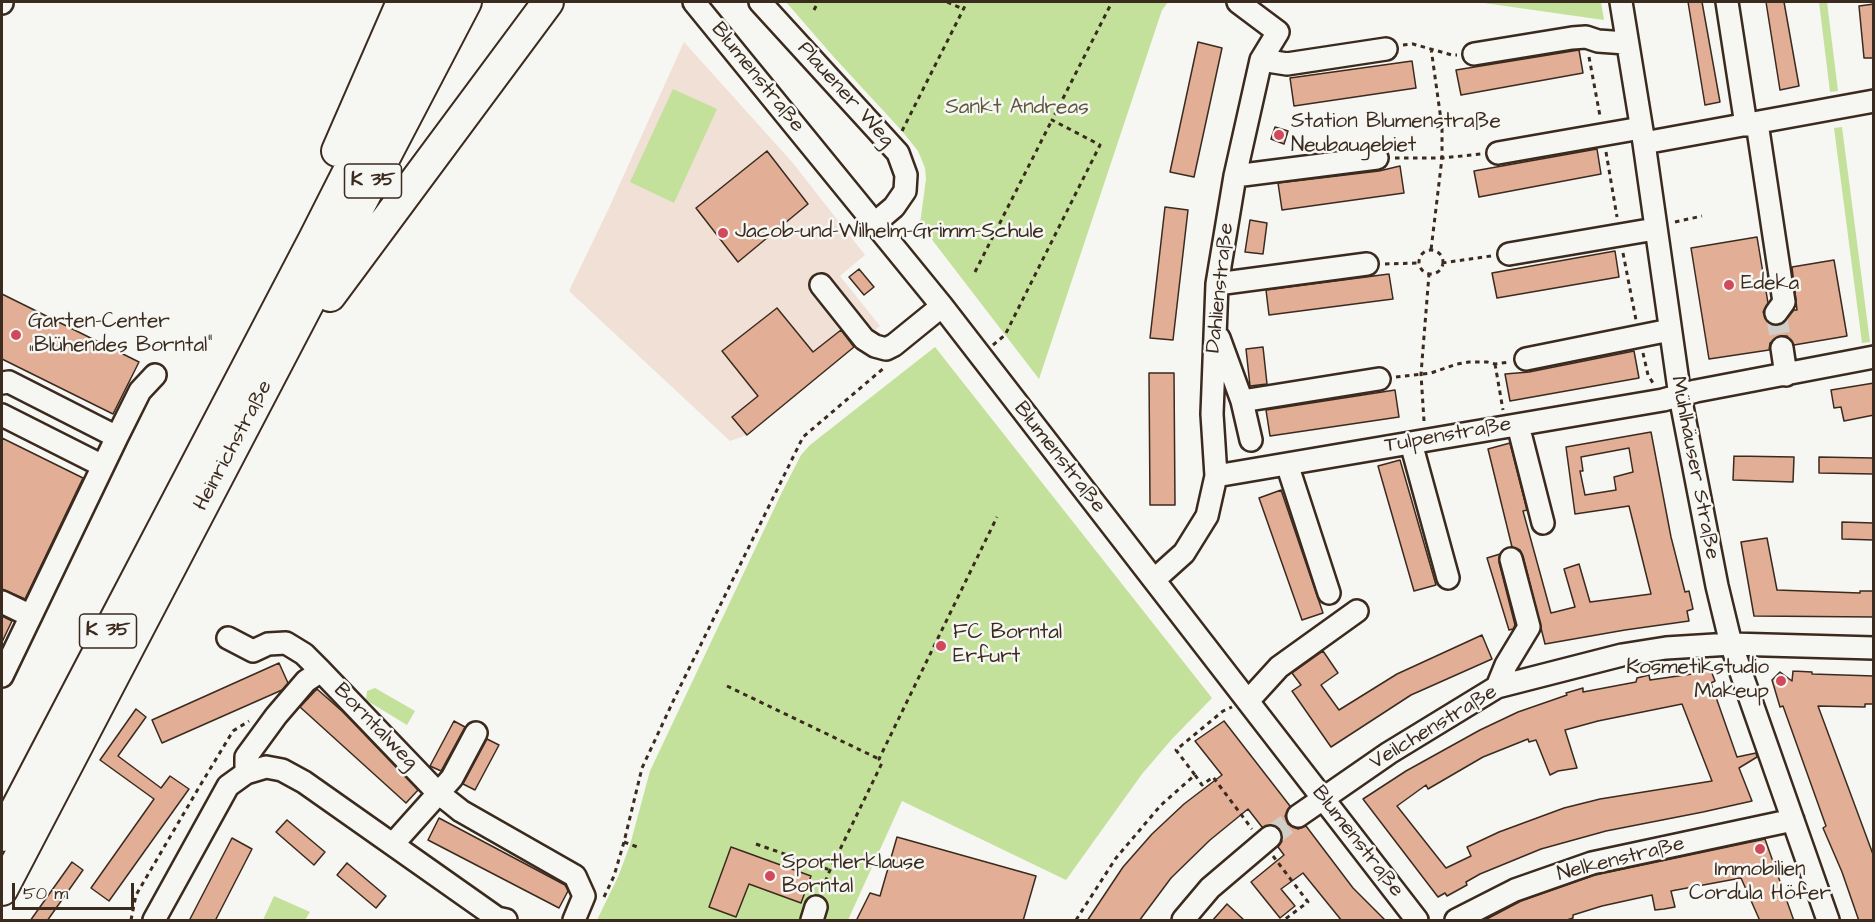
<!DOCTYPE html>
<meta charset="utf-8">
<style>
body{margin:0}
#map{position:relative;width:1875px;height:922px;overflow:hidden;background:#f6f6f2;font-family:"Architects Daughter",sans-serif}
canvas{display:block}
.frame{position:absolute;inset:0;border:3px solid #3b2a1e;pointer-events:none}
.scale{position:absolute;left:12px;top:883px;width:122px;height:27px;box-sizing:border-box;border:3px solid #3b2a1e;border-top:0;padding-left:8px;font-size:18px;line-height:21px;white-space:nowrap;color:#3b2a1e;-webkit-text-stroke:4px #f6f6f2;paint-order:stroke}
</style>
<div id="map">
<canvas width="1875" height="922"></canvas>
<div class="frame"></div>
<div class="scale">50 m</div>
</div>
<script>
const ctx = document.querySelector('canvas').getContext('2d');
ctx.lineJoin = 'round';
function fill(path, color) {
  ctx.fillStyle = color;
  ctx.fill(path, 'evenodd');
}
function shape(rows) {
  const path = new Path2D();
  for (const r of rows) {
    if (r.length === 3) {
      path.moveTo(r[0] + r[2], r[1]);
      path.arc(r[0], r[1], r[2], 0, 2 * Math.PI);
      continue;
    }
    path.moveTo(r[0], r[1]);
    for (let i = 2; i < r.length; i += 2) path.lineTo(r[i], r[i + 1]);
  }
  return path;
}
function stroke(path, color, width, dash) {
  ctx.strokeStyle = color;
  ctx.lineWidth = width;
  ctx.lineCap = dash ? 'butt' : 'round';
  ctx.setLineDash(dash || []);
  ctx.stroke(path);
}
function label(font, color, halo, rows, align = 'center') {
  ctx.font = font + ' "Architects Daughter",sans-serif';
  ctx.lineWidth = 5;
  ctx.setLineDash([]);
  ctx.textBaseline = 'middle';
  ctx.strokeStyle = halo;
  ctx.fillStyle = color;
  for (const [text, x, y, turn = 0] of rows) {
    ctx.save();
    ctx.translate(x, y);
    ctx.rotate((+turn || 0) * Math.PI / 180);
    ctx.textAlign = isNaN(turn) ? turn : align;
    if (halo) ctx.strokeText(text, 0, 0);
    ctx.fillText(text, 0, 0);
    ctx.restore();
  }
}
const built = shape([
 [684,42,792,162,865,255,840,276,880,326,747,435,730,441,569,291,609,208]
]);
const green = shape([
 [786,2,1168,2,1162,10,1039,379,920,224,926,179,925,168,918,151,902,131,832,55],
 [1477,2,1601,2,1604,20],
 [1819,2,1827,2,1838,91,1830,92],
 [673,89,717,109,674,203,630,182],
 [1842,127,1870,342,1862,343,1834,128],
 [935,347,1212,698,1172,739,1142,774,1066,880,902,801,848,920,597,920,618,877,630,845,650,771,782,492,801,455,810,445],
 [375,688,415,711,407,725,366,700,367,691],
 [274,896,310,912,305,920,263,920]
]);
const building = shape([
 [1688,2,1702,2,1720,102,1705,105,1688,2],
 [1766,2,1784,2,1799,86,1780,90,1766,2],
 [1874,4,1874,58,1864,58,1859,6,1874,4],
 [1198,42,1222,48,1194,177,1170,172,1198,42],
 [1579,50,1583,73,1461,95,1456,70,1579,50],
 [1412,61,1416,88,1294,106,1290,78,1412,61],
 [1275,127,1288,131,1284,144,1271,139,1275,127],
 [1597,149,1601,174,1479,197,1474,171,1597,149],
 [767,151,808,204,738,262,696,208,767,151],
 [1400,166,1404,193,1282,210,1278,183,1379,171,1400,166],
 [1165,207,1188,210,1173,340,1150,338,1165,207],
 [1250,220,1267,223,1263,254,1245,252,1250,220],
 [1757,237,1768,303,1763,312,1768,323,1774,326,1782,324,1794,310,1797,310,1792,267,1834,260,1847,336,1794,345,1787,336,1780,336,1770,343,1769,350,1709,359,1691,248,1757,237],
 [1615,251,1619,277,1497,298,1492,273,1615,251],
 [859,269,874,287,864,295,849,277,859,269],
 [1389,274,1393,299,1269,315,1266,290,1389,274],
 [2,294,139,362,113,414,2,359,2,294],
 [777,308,813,352,841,330,854,347,747,435,732,417,758,396,722,351,777,308],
 [1263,347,1267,384,1250,386,1246,349,1263,347],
 [1634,351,1639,378,1510,401,1505,374,1529,372,1634,351],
 [1149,373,1174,373,1175,505,1150,505,1149,373],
 [1874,383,1874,415,1844,421,1841,407,1834,408,1831,390,1874,383],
 [1395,390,1399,417,1270,436,1266,410,1395,390],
 [1651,432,1671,537,1685,592,1689,591,1693,609,1687,611,1689,621,1625,630,1545,644,1523,556,1520,550,1512,547,1488,449,1510,443,1527,510,1523,511,1551,613,1575,607,1564,569,1579,564,1590,602,1651,594,1629,506,1575,514,1566,447,1651,432],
 [1629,448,1633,472,1614,477,1616,490,1585,495,1580,471,1583,471,1581,457,1629,448],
 [2,438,83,478,25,599,2,589,2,438],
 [1734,456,1794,457,1793,482,1733,480,1734,456],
 [1819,457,1874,458,1874,474,1819,473,1819,457],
 [1400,460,1436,585,1414,591,1378,466,1400,460],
 [1281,490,1323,613,1302,620,1259,498,1281,490],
 [1842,522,1874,523,1874,540,1842,539,1842,522],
 [1767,538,1777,590,1860,593,1860,591,1874,591,1874,617,1754,616,1741,542,1767,538],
 [1500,554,1499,562,1515,625,1513,629,1509,630,1487,558,1500,554],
 [2,616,12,621,2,642,2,616],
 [1482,635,1492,659,1411,695,1331,747,1292,691,1301,685,1292,673,1323,651,1338,673,1321,685,1339,710,1397,674,1482,635],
 [279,663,288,683,282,690,162,743,152,720,279,663],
 [1710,668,1715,681,1711,683,1737,757,1756,753,1757,757,1739,768,1752,801,1703,812,1606,831,1541,849,1480,874,1466,882,1467,885,1447,896,1445,893,1438,897,1363,799,1406,771,1480,730,1518,712,1567,695,1566,693,1583,688,1583,692,1636,682,1637,678,1649,675,1650,680,1692,674,1692,670,1710,668],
 [1682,704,1712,781,1600,799,1564,808,1499,832,1467,847,1471,856,1446,868,1397,806,1426,785,1428,789,1483,757,1528,739,1529,742,1536,740,1550,775,1558,771,1577,768,1565,730,1598,721,1682,704],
 [1793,671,1812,672,1812,674,1874,676,1874,704,1865,704,1865,707,1818,706,1874,857,1874,921,1859,921,1842,872,1823,828,1826,826,1783,706,1780,707,1772,680,1780,672,1792,681,1793,671],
 [317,689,343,712,418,790,406,803,300,707,317,689],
 [136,709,146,717,118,756,161,788,170,776,189,789,109,901,91,888,154,799,100,760,136,709],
 [454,721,465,727,441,771,430,766,454,721],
 [1224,721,1290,806,1285,816,1288,824,1298,829,1306,826,1353,888,1386,921,1342,921,1303,873,1281,889,1295,906,1280,918,1251,882,1284,855,1278,847,1282,841,1282,834,1279,828,1274,825,1262,827,1248,809,1210,840,1171,878,1139,921,1087,921,1123,867,1152,834,1184,804,1222,775,1195,741,1224,721],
 [487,739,499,745,475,790,463,784,487,739],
 [439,818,565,885,568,891,559,908,428,840,439,818],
 [287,820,325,852,314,865,276,832,287,820],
 [897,837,1036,876,1023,921,856,921,870,893,880,896,897,837],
 [232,838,252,849,215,921,189,921,232,838],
 [1765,839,1794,921,1760,921,1741,878,1671,891,1675,907,1664,909,1655,910,1652,895,1602,906,1573,915,1573,918,1564,921,1483,921,1521,901,1595,875,1765,839],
 [731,847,811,876,801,903,749,884,736,917,709,907,731,847],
 [72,862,83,870,47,921,30,921,72,862],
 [347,863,386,896,376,908,337,875,347,863],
 [1227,904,1245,921,1212,921,1227,904]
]);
const minorTunnel = shape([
 [1776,313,1782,348],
 [1270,837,1298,816]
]);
const path = shape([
 [947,2,963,9],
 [814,10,818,2],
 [1403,45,1413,44,1452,55,1457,55],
 [1431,48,1442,127,1442,158,1431,250],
 [1589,57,1600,116],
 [902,131,967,2],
 [1606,152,1617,217],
 [1395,158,1442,158,1481,154],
 [1675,222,1702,216],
 [1431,262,12],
 [1623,253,1636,320],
 [1442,263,1491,256],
 [1385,264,1419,263],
 [975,272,1052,120],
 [993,345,1005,335,1100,145,1052,120,1112,2],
 [1643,353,1648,375,1653,383],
 [1495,364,1503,410],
 [1396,377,1431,373,1457,364,1469,362,1487,362,1495,364,1510,362],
 [1424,421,1421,374,1429,274],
 [727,686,879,759],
 [1195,775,1202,785,1213,777,1252,829],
 [624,842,640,848],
 [756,844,830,870],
 [1273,856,1308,902,1284,920],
 [822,890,830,870,882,763,879,759,997,517],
 [604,897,614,876,624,842,642,768,676,695,803,437,885,367],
 [131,920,136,895,201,784,233,731,249,721],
 [1076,920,1116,858,1161,805,1195,775,1176,750,1223,711,1232,707]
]);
const minor = shape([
 [694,2,942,306,1417,920],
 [760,2,898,153,906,175,905,191,894,207,875,223],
 [1621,2,1644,143,1680,396,1717,586,1731,644,1828,920],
 [1727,2,1746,125],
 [2,3,2,2],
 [1474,54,1572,38,1586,37,1598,41,1626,43],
 [1261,60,1287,64,1386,49],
 [1757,123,1784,302,1776,313],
 [1644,143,1874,101],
 [1498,153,1641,128],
 [1235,176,1377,158],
 [1509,254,1655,229],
 [1217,284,1367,264],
 [821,285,864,339,875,346,886,349,894,345,942,306],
 [1219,338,1242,401,1251,440],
 [1782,348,1786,375],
 [1526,359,1670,330],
 [2,383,9,382,117,437],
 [1242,401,1379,379],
 [2,415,103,466],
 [1518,425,1543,523],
 [1411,443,1448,578],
 [1287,464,1329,593],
 [1216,476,1663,400,1696,391,1874,357],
 [1154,580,1184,553,1207,516,1216,476,1212,414,1217,284,1235,176,1261,60,1278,32,1238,2],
 [2,602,31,616],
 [228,638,253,651,268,644,286,643,304,654,321,671],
 [2,676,117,437,140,391,155,375],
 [1497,687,1506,665,1529,627,1511,559],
 [1248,701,1279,667,1357,611],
 [246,773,246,757,276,716,306,681,321,671,438,793,451,803,461,811,575,876,584,896,574,920],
 [1298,816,1389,753,1497,687,1622,655,1666,648,1731,644,1874,648],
 [393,844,452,778,476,733],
 [154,920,228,786,246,773,266,767,282,770,304,782,497,918,506,920],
 [812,920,816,907],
 [1183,920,1210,888,1270,837],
 [1456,920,1515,890,1592,863,1793,820]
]);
const highway = shape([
 [337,151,402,2],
 [330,296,548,2],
 [2,836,314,239,434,2],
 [2,890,466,2]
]);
const markers = [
 [1279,135,6,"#d1495b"],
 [723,233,6,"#d1495b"],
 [1729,285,6,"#d1495b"],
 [16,335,6,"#d1495b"],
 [941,646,6,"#d1495b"],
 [1781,681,6,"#d1495b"],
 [1760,849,6,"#d1495b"],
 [770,876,6,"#d1495b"]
];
const shields = [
 [373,181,57],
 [108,631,57]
];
const shieldNames = [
 ["K 35",373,181],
 ["K 35",108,631]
];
const streetNames = [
 ["Blumenstraße",757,78,51],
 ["Plauener Weg",845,95,48],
 ["Dahlienstraße",1221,288,-84],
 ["Tulpenstraße",1448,436,-10],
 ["Heinrichstraße",234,446,-62],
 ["Blumenstraße",1059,458,52],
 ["Mühlhäuser Straße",1694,468,79],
 ["Borntalweg",375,727,46],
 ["Veilchenstraße",1434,728,-31],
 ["Blumenstraße",1357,842,52],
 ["Nelkenstraße",1621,860,-14]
];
const parkNames = [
 ["Sankt Andreas",1017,109]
];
const poiNames = [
 ["Station Blumenstraße",1291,123],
 ["Neubaugebiet",1291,147],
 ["Jacob-und-Wilhelm-Grimm-Schule",735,233],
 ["Edeka",1741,285],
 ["Garten-Center",28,323],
 ["„Blühendes Borntal“",28,347],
 ["FC Borntal",953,634],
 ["Erfurt",953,658],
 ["Kosmetikstudio",1769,669,"right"],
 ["Makeup",1769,693,"right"],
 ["Sportlerklause",782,864],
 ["Borntal",782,888],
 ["Immobilien",1760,871,"center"],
 ["Cordula Höfer",1760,895,"center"]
];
fill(built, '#f0e0d6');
fill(green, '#c3e19a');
fill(building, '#e2ae96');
stroke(building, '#3b2a1e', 1.5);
stroke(minorTunnel, '#d1cdc8', 21, [21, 10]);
stroke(minor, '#3b2a1e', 26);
stroke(highway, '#3b2a1e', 34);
stroke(path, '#3b2a1e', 3, [4.5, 4.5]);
stroke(minor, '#f6f6f2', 21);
stroke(highway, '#f6f6f2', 30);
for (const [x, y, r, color] of markers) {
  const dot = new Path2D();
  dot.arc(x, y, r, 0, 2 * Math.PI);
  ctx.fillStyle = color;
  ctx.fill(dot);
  stroke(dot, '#f6f6f2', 2);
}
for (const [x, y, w] of shields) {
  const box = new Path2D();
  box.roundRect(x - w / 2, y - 17, w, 34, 4.5);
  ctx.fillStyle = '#f6f6f2';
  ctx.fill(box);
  stroke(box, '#3b2a1e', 1.5);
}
label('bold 20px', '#3b2a1e', null, shieldNames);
label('21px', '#3b2a1e', '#f6f6f2', streetNames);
label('21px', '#5d583d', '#f6f6f2', parkNames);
label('21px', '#3b2a1e', '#f6f6f2', poiNames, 'left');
</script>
